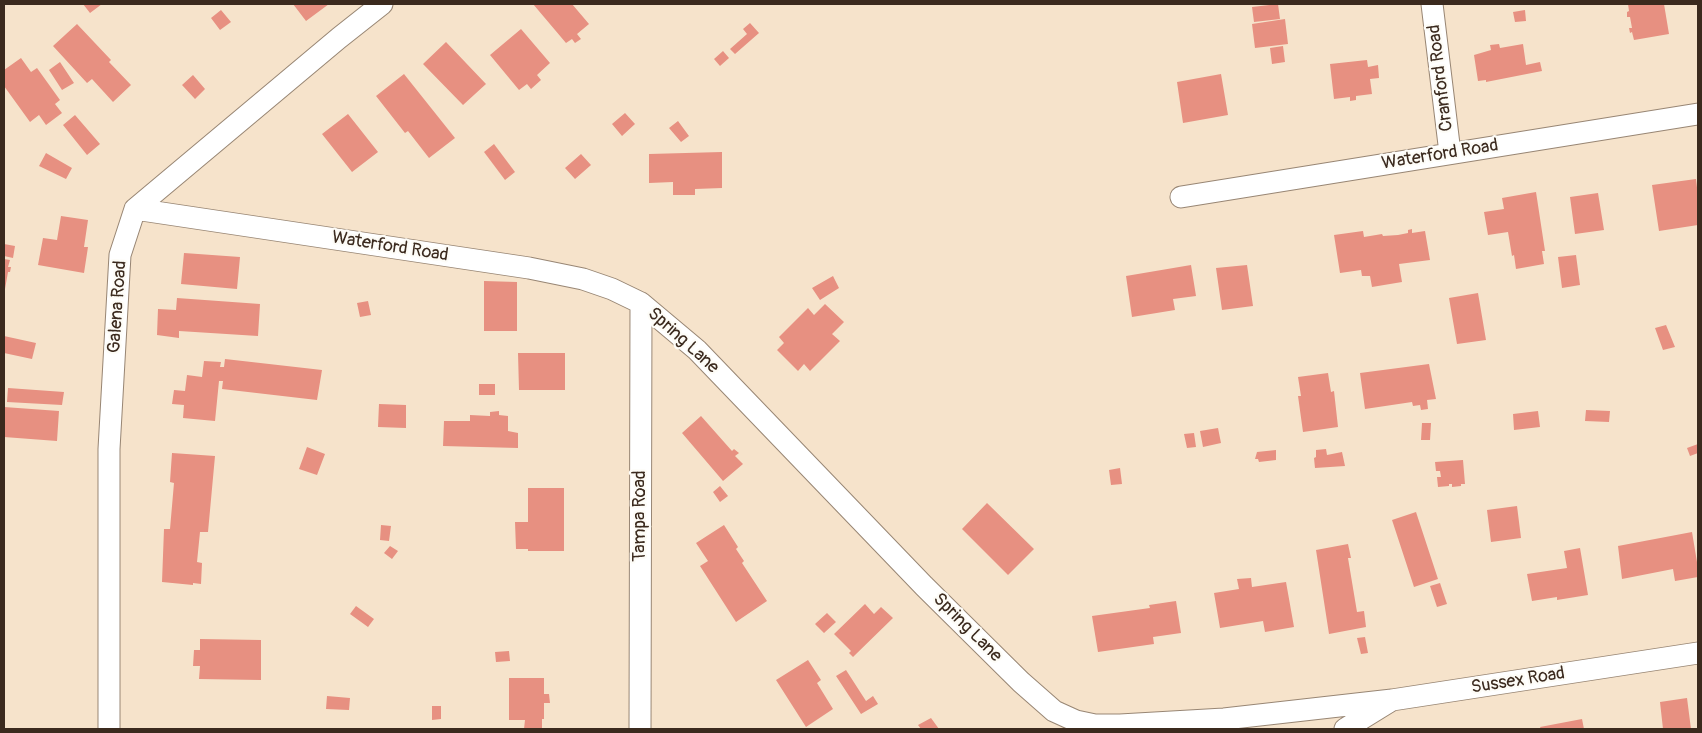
<!DOCTYPE html>
<style>
body{margin:0}
#map{position:relative;width:1702px;height:733px;overflow:hidden;background:#f6e3cb;font-family:Pangolin,sans-serif}
canvas{display:block}
.frame{position:absolute;inset:0;border:5px solid #3b2a1e;pointer-events:none}
</style>
<div id="map">
<canvas width="1702" height="733"></canvas>
<div class="frame"></div>
</div>
<script>
const ctx = document.querySelector('canvas').getContext('2d');
ctx.lineJoin = 'round';
function fill(path, color) {
  ctx.fillStyle = color;
  ctx.fill(path, 'evenodd');
}
function shape(rows) {
  const path = new Path2D();
  for (const r of rows) {
    path.moveTo(r[0], r[1]);
    for (let i = 2; i < r.length; i += 2) path.lineTo(r[i], r[i + 1]);
  }
  return path;
}
function stroke(path, color, width, dash) {
  ctx.strokeStyle = color;
  ctx.lineWidth = width;
  ctx.lineCap = dash ? 'butt' : 'round';
  ctx.setLineDash(dash || []);
  ctx.stroke(path);
}
function label(font, color, halo, rows, align = 'center') {
  ctx.font = font + ' Pangolin,sans-serif';
  ctx.lineWidth = 4.5;
  ctx.setLineDash([]);
  ctx.textBaseline = 'middle';
  ctx.strokeStyle = halo;
  ctx.fillStyle = color;
  for (const [text, x, y, turn = 0] of rows) {
    ctx.save();
    ctx.translate(x, y);
    ctx.rotate((+turn || 0) * Math.PI / 180);
    ctx.textAlign = isNaN(turn) ? turn : align;
    if (halo) ctx.strokeText(text, 0, 0);
    ctx.fillText(text, 0, 0);
    ctx.restore();
  }
}
const building = shape([
 [83,4,102,4,90,13],
 [293,4,329,4,306,21],
 [533,4,572,4,589,24,577,34,581,39,575,43,572,39,566,43],
 [1278,4,1280,19,1254,22,1252,7],
 [1628,4,1664,4,1669,34,1634,40,1632,32,1630,33,1629,28,1632,28,1630,17,1627,17,1627,12,1629,11],
 [221,10,231,22,220,30,211,18],
 [1525,10,1526,21,1515,22,1513,12],
 [1285,19,1288,44,1255,48,1252,24],
 [750,23,759,33,735,54,730,49,747,34,743,29],
 [77,24,111,60,109,62,131,85,113,102,92,79,87,83,53,46],
 [521,29,550,63,537,75,541,80,531,89,527,84,519,90,490,55],
 [446,42,486,84,463,105,423,64],
 [1499,44,1500,48,1523,44,1526,65,1540,62,1542,71,1486,82,1486,80,1478,81,1474,55,1491,50,1490,45],
 [1283,46,1285,62,1272,64,1270,48],
 [723,51,729,58,720,66,714,59],
 [21,58,31,72,37,68,60,100,55,104,62,113,46,125,39,115,30,122,4,86,4,70],
 [1367,60,1368,67,1378,65,1379,78,1370,79,1372,94,1356,96,1356,100,1350,101,1350,97,1334,99,1330,64],
 [60,62,74,83,62,90,49,70],
 [404,74,455,138,429,158,408,131,405,133,376,96],
 [1221,74,1228,115,1183,123,1177,82],
 [193,75,205,89,195,99,182,85],
 [625,113,635,124,622,136,612,124],
 [348,114,378,152,352,172,322,134],
 [75,115,100,144,87,155,63,125],
 [678,121,689,136,681,142,669,128],
 [494,144,515,172,505,180,484,152],
 [722,152,722,188,695,189,695,195,673,195,673,182,649,183,649,154],
 [46,153,72,168,66,179,39,166],
 [581,154,591,165,575,179,565,168],
 [1696,179,1698,196,1698,225,1659,231,1652,185],
 [1536,192,1545,251,1542,251,1544,264,1516,269,1514,255,1512,256,1508,232,1488,235,1484,212,1504,209,1502,198],
 [1598,193,1604,230,1575,234,1570,197],
 [61,216,88,220,84,247,88,247,84,273,38,265,43,238,57,240],
 [1412,229,1412,233,1425,231,1430,260,1399,264,1402,282,1372,287,1370,276,1362,276,1361,270,1340,273,1334,235,1363,231,1364,237,1382,234,1383,236,1398,235,1408,233,1408,230],
 [4,244,15,246,13,258,4,256],
 [184,253,240,257,237,289,181,284],
 [1576,255,1580,285,1562,288,1558,257],
 [4,259,10,260,8,267,11,267,10,272,8,272,5,289],
 [1191,265,1196,296,1173,299,1175,310,1132,317,1126,276],
 [1247,265,1253,306,1222,310,1216,268],
 [833,276,839,288,820,300,812,288],
 [484,281,517,282,517,331,484,331],
 [1478,293,1486,340,1457,344,1449,298],
 [177,298,260,304,258,336,179,331,179,338,157,335,158,309,176,310],
 [368,301,371,315,360,317,357,303],
 [825,304,844,322,832,334,840,341,810,371,804,364,798,371,777,350,784,343,779,337,808,308,814,315],
 [1666,325,1675,347,1663,350,1655,328],
 [4,336,36,343,32,359,4,353],
 [518,353,565,353,565,390,519,390],
 [225,359,322,370,317,400,222,389,223,381,219,381,215,421,183,418,184,405,172,404,174,390,185,391,187,375,202,377,204,361,221,362,220,367,224,367],
 [1429,364,1436,399,1427,400,1428,409,1421,410,1420,405,1413,406,1412,402,1365,409,1360,373],
 [1328,373,1331,392,1334,391,1338,427,1303,432,1298,396,1301,396,1298,377],
 [479,384,495,384,495,395,479,395],
 [8,388,64,392,62,405,7,402],
 [379,404,406,405,406,428,378,427],
 [4,407,59,411,57,441,4,437],
 [1586,410,1610,411,1609,422,1585,421],
 [499,411,499,415,508,416,508,431,518,433,518,448,443,446,444,421,470,421,470,415,490,416,490,412],
 [1538,411,1540,427,1514,430,1513,414],
 [701,416,732,451,734,449,739,453,735,456,743,464,723,481,682,433],
 [1422,423,1431,423,1430,440,1421,440],
 [1218,428,1221,443,1203,447,1200,431],
 [1194,433,1196,447,1187,448,1184,434],
 [1698,444,1698,453,1690,456,1687,448],
 [307,447,325,454,317,475,299,469],
 [1326,449,1327,455,1342,452,1345,466,1315,468,1314,458,1316,457,1316,450],
 [1276,450,1276,460,1259,462,1258,459,1255,459,1257,452],
 [172,453,215,456,208,532,200,532,197,562,202,563,201,584,193,583,193,585,162,582,164,529,170,529,174,483,170,482],
 [1463,460,1465,484,1461,484,1461,486,1452,487,1452,484,1449,484,1449,486,1438,487,1437,477,1441,477,1440,471,1436,471,1435,462],
 [1120,468,1122,484,1111,485,1109,470],
 [720,486,728,496,720,502,713,492],
 [528,488,564,488,564,551,528,551,528,549,516,549,515,522,528,522],
 [987,503,1034,549,1008,575,962,529],
 [1517,506,1521,538,1491,542,1487,510],
 [1416,512,1438,579,1414,587,1392,520],
 [381,525,391,526,389,541,380,540],
 [724,525,738,547,736,549,744,561,742,563,767,601,736,622,700,566,708,561,696,543],
 [1692,532,1698,568,1698,577,1675,581,1673,569,1622,579,1618,546],
 [1348,544,1351,558,1348,558,1357,612,1364,611,1366,627,1329,634,1316,550],
 [390,546,398,551,392,559,384,553],
 [1580,548,1588,595,1557,600,1557,597,1532,601,1527,574,1567,568,1564,551],
 [1251,578,1252,587,1286,582,1294,627,1265,632,1263,621,1220,628,1214,593,1239,589,1237,579],
 [1440,583,1447,604,1437,607,1430,586],
 [1176,601,1181,633,1153,637,1154,644,1098,652,1092,616,1150,608,1149,605],
 [865,604,874,614,881,607,893,618,853,657,849,653,851,651,834,634],
 [356,606,374,619,368,627,350,614],
 [827,613,836,622,824,633,815,624],
 [1365,637,1368,653,1361,654,1357,638],
 [200,639,261,640,261,680,199,679,200,666,193,666,194,650,200,650],
 [509,651,510,661,496,662,495,652],
 [808,660,821,680,817,683,833,709,806,727,776,680],
 [846,670,866,701,873,696,878,704,861,714,836,676],
 [509,678,544,678,544,694,549,694,550,703,544,703,544,719,542,719,542,729,524,729,525,720,509,720],
 [327,696,350,698,349,710,326,709],
 [1687,698,1691,729,1663,729,1660,702],
 [432,706,441,706,441,719,432,720],
 [931,718,939,729,921,729,918,725],
 [1582,719,1584,729,1541,729,1540,727]
]);
const street = shape([
 [1432,4,1450,153],
 [1181,197,1698,114],
 [135,209,529,268,583,279,612,289,641,303,697,350,924,586,1021,682,1054,711,1076,721,1095,725,1120,725,1224,719,1392,700],
 [109,729,109,449,120,255,135,209,339,38,382,4],
 [640,729,641,303],
 [1345,729,1392,700,1698,653]
]);
const streetNames = [
 ["Cranford Road",1441,78,-97],
 ["Waterford Road",1440,155,-9],
 ["Waterford Road",390,247,9],
 ["Galena Road",118,307,-86],
 ["Spring Lane",683,341,42],
 ["Tampa Road",640,516,-90],
 ["Spring Lane",967,628,45],
 ["Sussex Road",1518,681,-9]
];
fill(building, '#e79081');
stroke(street, '#988674', 23);
stroke(street, '#fff', 21);
label('18px', '#3b2a1e', '#fdfcf7', streetNames);
</script>
